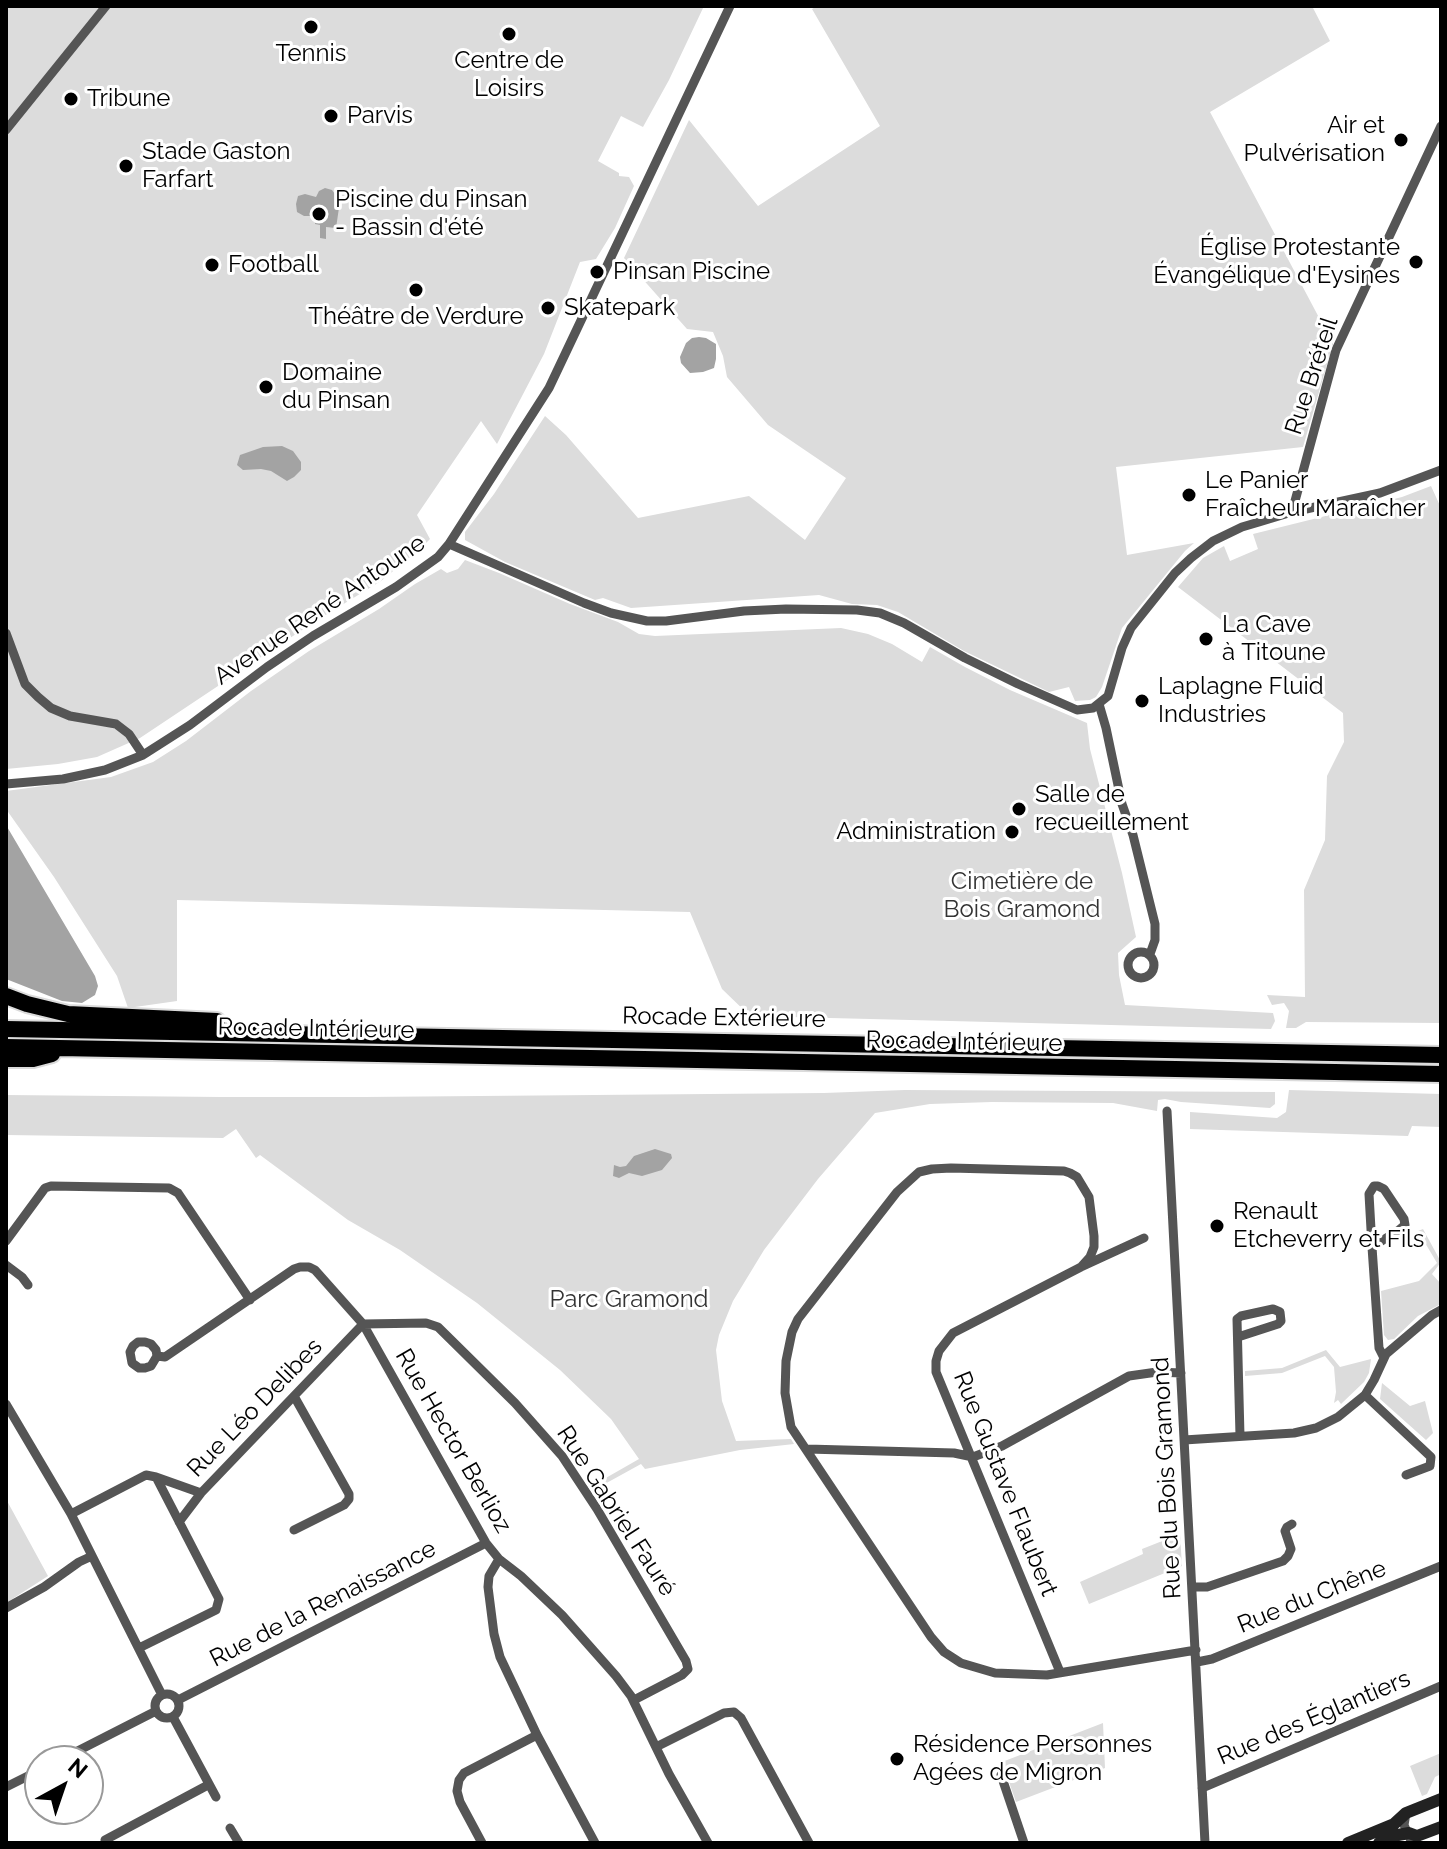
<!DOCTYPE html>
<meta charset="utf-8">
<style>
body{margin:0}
#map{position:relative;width:1447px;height:1849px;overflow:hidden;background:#fff;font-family:Raleway,sans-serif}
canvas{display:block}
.frame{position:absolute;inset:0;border:8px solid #000;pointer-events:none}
.north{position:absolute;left:24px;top:1745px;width:80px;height:80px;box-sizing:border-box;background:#fff;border:2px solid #999;border-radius:50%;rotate:40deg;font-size:22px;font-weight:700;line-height:32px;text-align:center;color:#000}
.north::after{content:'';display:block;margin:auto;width:28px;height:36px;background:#000;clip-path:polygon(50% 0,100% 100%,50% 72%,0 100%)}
</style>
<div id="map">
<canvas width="1447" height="1849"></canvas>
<div class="frame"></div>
<div class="north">N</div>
</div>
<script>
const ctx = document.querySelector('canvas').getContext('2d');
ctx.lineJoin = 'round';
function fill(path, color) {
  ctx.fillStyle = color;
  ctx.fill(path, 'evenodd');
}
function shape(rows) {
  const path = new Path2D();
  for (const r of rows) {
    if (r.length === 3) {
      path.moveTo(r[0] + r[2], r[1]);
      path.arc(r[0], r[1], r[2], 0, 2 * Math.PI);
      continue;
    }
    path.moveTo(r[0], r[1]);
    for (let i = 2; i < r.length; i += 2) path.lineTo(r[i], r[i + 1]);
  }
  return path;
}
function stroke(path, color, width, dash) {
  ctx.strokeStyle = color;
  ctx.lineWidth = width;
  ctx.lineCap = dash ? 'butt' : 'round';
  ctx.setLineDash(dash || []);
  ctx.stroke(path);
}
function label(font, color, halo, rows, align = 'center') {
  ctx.font = font + ' Raleway,sans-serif';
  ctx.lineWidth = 6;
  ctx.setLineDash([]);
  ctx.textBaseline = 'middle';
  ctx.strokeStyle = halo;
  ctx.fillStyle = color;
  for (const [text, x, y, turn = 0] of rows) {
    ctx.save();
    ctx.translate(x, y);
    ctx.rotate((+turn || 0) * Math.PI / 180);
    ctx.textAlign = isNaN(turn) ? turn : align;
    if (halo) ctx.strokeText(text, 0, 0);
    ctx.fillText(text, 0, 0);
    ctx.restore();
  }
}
const green = shape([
 [6,6,704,6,669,80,643,127,621,116,598,161,619,173,619,176,629,177,634,186,615,228,596,259,580,262,544,354,497,444,481,421,417,515,430,539,420,549,381,581,311,624,140,738,97,757,58,764,6,769],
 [817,6,1312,6,1330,41,1210,112,1333,344,1303,447,1116,467,1127,555,1194,543,1185,551,1122,628,1102,687,1096,697,1090,700,1075,701,1069,687,1049,692,964,651,898,612,877,605,852,604,819,595,631,608,603,598,595,600,505,562,465,540,465,532,494,494,545,416,566,435,638,518,749,496,805,540,846,478,768,425,727,377,723,356,713,332,687,329,624,258,689,120,758,206,880,126,812,9],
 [1431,486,1441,508,1441,1023,1306,1022,1296,1028,1286,1028,1289,1011,1284,1003,1272,1005,1267,995,1305,997,1304,890,1325,840,1327,776,1344,742,1343,713,1178,587,1203,558,1224,546,1230,561,1258,549,1253,534,1402,497],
 [465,560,499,573,570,604,618,622,639,634,655,636,841,628,868,634,892,644,922,662,930,647,965,667,1010,690,1087,723,1090,749,1122,873,1136,937,1118,953,1119,975,1125,1005,1273,1013,1275,1021,1271,1029,750,1016,722,989,690,912,177,900,177,1001,128,1008,117,976,54,877,6,809,6,791,111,777,153,762,186,741,251,691,309,651,379,609,415,584,441,569,447,573,458,569],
 [905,1090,1275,1092,1275,1104,1270,1108,1181,1102,1165,1099,1158,1100,1157,1111,1113,1103,992,1102,930,1104,875,1113,818,1179,764,1250,733,1301,719,1335,716,1350,722,1401,736,1441,791,1439,794,1444,740,1450,645,1469,641,1464,592,1491,590,1487,639,1459,611,1419,560,1370,477,1303,400,1250,348,1220,260,1155,256,1158,236,1129,223,1138,6,1135,6,1095,221,1097,365,1097,824,1093],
 [1289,1090,1441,1094,1441,1127,1412,1126,1408,1136,1190,1129,1190,1112,1277,1118,1286,1112],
 [1423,1229,1441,1262,1432,1274,1441,1284,1441,1304,1418,1316,1394,1339,1388,1340,1384,1335,1381,1291,1419,1281,1437,1263,1418,1231],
 [1326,1350,1340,1367,1371,1359,1369,1373,1364,1382,1341,1404,1338,1400,1334,1403,1336,1392,1334,1367,1325,1356,1282,1373,1245,1376,1245,1371,1282,1368],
 [1382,1383,1410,1406,1425,1401,1433,1433,1426,1440,1380,1399],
 [6,1499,48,1576,6,1603],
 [1180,1534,1182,1566,1089,1604,1080,1582,1143,1554,1142,1549],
 [1103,1723,1105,1768,1016,1802,1002,1762],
 [1441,1753,1441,1774,1435,1777,1427,1794,1422,1796,1410,1766]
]);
const water = shape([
 [325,188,332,190,340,201,336,228,326,227,326,239,320,238,320,225,315,224,315,216,304,216,297,212,296,204,298,196,305,194,316,197,319,191],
 [699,337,706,338,716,344,716,359,714,368,703,372,690,373,681,363,680,357,686,343,692,338],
 [282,446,293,451,301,462,301,470,294,477,287,481,271,471,261,469,243,470,237,465,240,455,263,447],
 [6,825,95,976,98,986,95,995,82,1003,62,1001,6,979],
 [655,1149,671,1154,672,1158,662,1170,642,1176,629,1173,619,1178,613,1176,614,1165,620,1167,626,1166,634,1156]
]);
const street = shape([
 [6,130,106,6],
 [1292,512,1336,350,1441,126],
 [449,544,584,603,611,613,647,621,666,621,744,611,786,609,857,610,880,613,904,623,965,658,1018,684,1077,710,1093,708,1108,696,1122,648,1131,628,1175,573,1191,558,1213,541,1242,527,1259,522,1292,512,1380,493,1441,470],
 [6,633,25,684,38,697,51,708,70,716,116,724,129,734,143,755],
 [1099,704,1106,728,1122,804,1133,835,1155,924,1155,940,1150,954],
 [6,784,63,779,105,770,143,755,190,725,267,667,313,636,396,587,438,557,449,544,549,388,730,6],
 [1141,965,13],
 [1167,1111,1205,1843],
 [6,1241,45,1188,51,1186,169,1188,178,1193,250,1300],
 [1372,1247,1399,1230,1405,1225,1404,1219,1384,1189,1378,1186,1374,1186,1369,1194,1372,1247,1379,1348,1384,1358],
 [6,1265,22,1277,28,1285],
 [1081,1267,1090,1257,1094,1247,1094,1236,1089,1197,1077,1177,1070,1173,1064,1171,951,1168,932,1169,919,1172,897,1192,798,1319,792,1332,786,1361,785,1393,791,1427,931,1637,944,1652,961,1663,995,1673,1047,1675,1196,1650],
 [363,1324,426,1323,438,1327,515,1403,562,1456,597,1509,686,1661,688,1669,682,1675,634,1700],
 [1238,1337,1278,1324,1281,1321,1280,1312,1273,1309,1241,1316,1237,1319,1240,1436],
 [157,1356,156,1350,151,1344,145,1342,138,1342,133,1346,130,1352,132,1363,139,1368,145,1368,151,1366,157,1356,165,1357,294,1269,300,1267,309,1267,315,1270,363,1324,486,1543,499,1559,521,1576,562,1615,616,1676,631,1696,669,1774,708,1843],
 [1365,1395,1431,1457,1430,1466,1406,1475],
 [294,1396,349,1494,349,1499,344,1505,294,1530],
 [6,1404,71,1514,162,1695],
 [1184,1440,1294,1433,1316,1428,1338,1417,1365,1395,1374,1380,1386,1354,1432,1315,1441,1310],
 [807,1449,954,1453,973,1457,1002,1446,1129,1376,1157,1372,1181,1373],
 [156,1477,201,1493],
 [71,1514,146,1475,156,1477,219,1599,216,1610,139,1648],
 [179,1522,201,1493,363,1324],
 [499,1559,489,1576,488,1587,494,1634,500,1657,537,1735,595,1843],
 [1193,1587,1207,1587,1283,1561,1288,1556,1291,1549,1285,1531,1287,1527,1292,1524],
 [6,1608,44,1587,79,1562,92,1556],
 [1197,1662,1212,1659,1441,1566],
 [1060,1672,936,1372,936,1361,939,1351,953,1333,1081,1267,1144,1238],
 [167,1706,12],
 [178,1700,486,1543],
 [173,1717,216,1797],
 [656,1747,724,1713,734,1712,741,1718,809,1843],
 [58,1761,156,1711],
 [1001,1775,1024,1843],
 [6,1787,40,1770],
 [1202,1788,1441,1686],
 [1406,1813,1404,1825,1412,1843],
 [230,1828,239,1843],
 [105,1840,208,1785],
 [482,1843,460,1802,457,1791,459,1780,464,1773,537,1735]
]);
const secondary = shape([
 [1348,1843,1394,1824,1406,1813,1441,1799],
 [1379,1843,1398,1835,1409,1833,1417,1836,1441,1827]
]);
const highway = shape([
 [6,996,27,1004,68,1014,217,1021],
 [6,1029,1441,1055],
 [6,1047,1441,1074],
 [6,1059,33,1059,52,1054]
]);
const markers = [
 [311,27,8,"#000"],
 [509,34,8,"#000"],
 [71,99,8,"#000"],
 [331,116,8,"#000"],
 [1401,140,8,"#000"],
 [126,166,8,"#000"],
 [319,214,8,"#000"],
 [1416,262,8,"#000"],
 [212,265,8,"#000"],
 [597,272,8,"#000"],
 [416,290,8,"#000"],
 [548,308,8,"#000"],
 [266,387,8,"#000"],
 [1189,495,8,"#000"],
 [1206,639,8,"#000"],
 [1142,701,8,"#000"],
 [1019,809,8,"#000"],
 [1012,832,8,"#000"],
 [1217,1226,8,"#000"],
 [897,1759,8,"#000"]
];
const poiNames = [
 ["Tennis",311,54,"center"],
 ["Centre de",509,61,"center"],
 ["Loisirs",509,89,"center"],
 ["Tribune",87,99],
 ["Parvis",347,116],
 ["Air et",1385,126,"right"],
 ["Pulvérisation",1385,154,"right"],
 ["Stade Gaston",142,152],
 ["Farfart",142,180],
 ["Piscine du Pinsan",335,200],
 ["- Bassin d'été",335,228],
 ["Église Protestante",1400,248,"right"],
 ["Évangélique d'Eysines",1400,276,"right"],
 ["Football",228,265],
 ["Pinsan Piscine",613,272],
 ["Skatepark",564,308],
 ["Théâtre de Verdure",416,317,"center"],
 ["Domaine",282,373],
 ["du Pinsan",282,401],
 ["Le Panier",1205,481],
 ["Fraîcheur Maraîcher",1205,509],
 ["La Cave",1222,625],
 ["à Titoune",1222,653],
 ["Laplagne Fluid",1158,687],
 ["Industries",1158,715],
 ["Salle de",1035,795],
 ["recueillement",1035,823],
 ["Administration",996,832,"right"],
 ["Renault",1233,1212],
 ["Etcheverry et Fils",1233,1240],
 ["Résidence Personnes",913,1745],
 ["Agées de Migron",913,1773]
];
const streetNames = [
 ["Rue Bréteil",1312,376,-72],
 ["Avenue René Antoune",320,610,-34],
 ["Rocade Extérieure",724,1018,1],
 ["Rocade Intérieure",316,1029,1],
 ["Rocade Intérieure",964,1042,1],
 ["Rue Léo Delibes",255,1408,-46],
 ["Rue Hector Berlioz",453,1441,60],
 ["Rue du Bois Gramond",1167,1478,-93],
 ["Rue Gustave Flaubert",1005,1484,68],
 ["Rue Gabriel Fauré",616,1511,57],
 ["Rue du Chêne",1312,1597,-22],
 ["Rue de la Renaissance",323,1604,-27],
 ["Rue des Églantiers",1314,1718,-23]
];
const parkNames = [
 ["Cimetière de",1022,882],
 ["Bois Gramond",1022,910],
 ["Parc Gramond",629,1300]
];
fill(green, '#dcdcdc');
fill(water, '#a3a3a3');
stroke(highway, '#dbdbdb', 20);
stroke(street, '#555', 9);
stroke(secondary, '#222', 12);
stroke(highway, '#000', 16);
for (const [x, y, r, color] of markers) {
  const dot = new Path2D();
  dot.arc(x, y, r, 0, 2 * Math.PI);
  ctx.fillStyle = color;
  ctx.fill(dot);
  stroke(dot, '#fff', 3);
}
label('24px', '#000', '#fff', poiNames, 'left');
label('24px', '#000', '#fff', streetNames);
label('24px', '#333', '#fff', parkNames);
</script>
